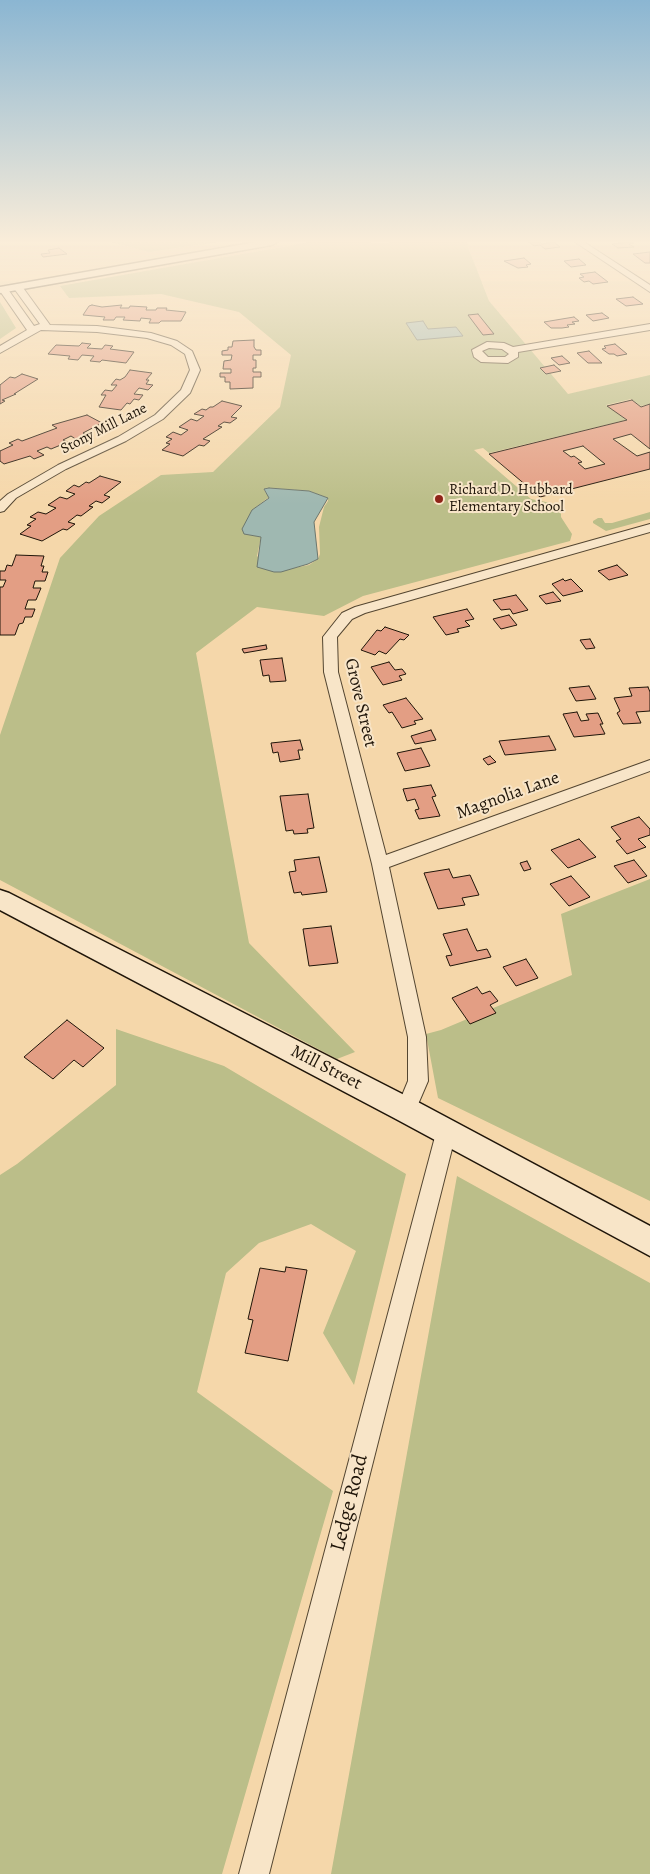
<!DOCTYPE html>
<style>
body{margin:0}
canvas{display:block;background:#f5d7aa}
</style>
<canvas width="650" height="1874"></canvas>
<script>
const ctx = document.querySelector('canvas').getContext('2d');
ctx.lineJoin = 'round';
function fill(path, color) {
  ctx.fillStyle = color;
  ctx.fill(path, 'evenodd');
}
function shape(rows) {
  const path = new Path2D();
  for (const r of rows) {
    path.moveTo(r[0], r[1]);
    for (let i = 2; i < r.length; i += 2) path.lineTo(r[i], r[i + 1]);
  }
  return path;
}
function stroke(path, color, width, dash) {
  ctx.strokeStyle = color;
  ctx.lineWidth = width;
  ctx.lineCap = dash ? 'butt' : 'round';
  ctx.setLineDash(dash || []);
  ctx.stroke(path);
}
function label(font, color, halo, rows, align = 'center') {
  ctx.font = font + ' Alegreya,serif';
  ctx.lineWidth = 4;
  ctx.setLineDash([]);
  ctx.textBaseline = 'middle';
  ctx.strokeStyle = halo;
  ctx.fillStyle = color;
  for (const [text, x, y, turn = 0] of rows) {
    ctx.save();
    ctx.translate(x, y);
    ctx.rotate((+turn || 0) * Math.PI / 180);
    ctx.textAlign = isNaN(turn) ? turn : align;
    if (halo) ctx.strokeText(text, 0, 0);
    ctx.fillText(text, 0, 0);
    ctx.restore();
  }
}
const green = shape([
 [112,242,217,242,149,252],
 [311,242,379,243,466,242,489,301,568,394,650,375,650,404,641,406,631,399,606,405,626,420,489,453,483,448,474,450,531,499,561,505,561,517,572,534,570,541,363,596,324,616,257,607,196,653,249,943,355,1052,337,1059,0,880,0,735,60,558,99,516,161,475,213,472,280,407,291,355,239,312,161,294,69,298,60,286],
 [269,488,309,491,328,498,328,501,324,507,319,527,320,554,318,559,309,565,274,572,257,556,261,537,245,534,252,510,269,497,264,490],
 [0,302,16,328,0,339],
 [650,512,650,519,606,531,593,523,593,521,598,518,602,518,605,523,612,523],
 [650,879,650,1201,438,1098,426,1034,441,1030,572,975,561,914],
 [116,1029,224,1066,406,1174,354,1385,323,1333,356,1251,311,1224,259,1243,226,1273,197,1392,333,1491,222,1874,0,1874,0,1175,17,1164,116,1085],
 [457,1176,650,1283,650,1874,331,1874]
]);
const water = shape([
 [423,321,428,329,456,327,463,336,417,340,406,323,423,321],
 [269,488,309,491,328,498,314,522,318,559,308,564,281,572,274,572,257,567,261,537,244,534,242,529,252,510,269,498,264,489,269,488]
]);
const building = shape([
 [529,242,540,242,542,244,554,242,560,247,545,249,540,245,534,246,529,242],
 [631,242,634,243,629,244,634,247,618,248,612,244,631,242],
 [59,248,67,254,43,257,41,254,50,253,48,250,59,248],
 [650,252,650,263,645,263,633,254,650,252],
 [524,258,531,264,526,265,528,267,518,268,504,261,524,258],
 [579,259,586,265,571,267,564,261,579,259],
 [595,272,608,282,593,284,589,281,584,282,579,278,584,277,580,274,595,272],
 [633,297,643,304,626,306,616,299,633,297],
 [92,305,102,307,122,305,120,308,129,308,130,306,147,307,146,310,156,310,157,308,167,308,166,310,186,312,181,321,161,321,159,323,149,323,151,319,141,318,140,321,123,320,125,317,116,317,114,320,103,320,105,317,83,315,89,306,92,305],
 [602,313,609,318,593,321,586,315,602,313],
 [478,314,494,334,483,335,468,315,478,314],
 [574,317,579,321,572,322,575,324,567,325,569,327,562,328,551,328,544,322,574,317],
 [254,340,254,347,256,350,261,350,261,355,253,355,253,360,256,360,256,368,253,368,253,372,261,372,261,377,253,377,253,388,230,389,230,382,225,382,225,377,220,377,220,373,231,373,231,369,223,369,224,361,231,360,232,355,222,355,222,351,228,350,228,347,232,347,233,341,254,340],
 [82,343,91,344,87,348,102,349,105,345,113,346,110,349,134,352,126,363,102,360,100,362,90,361,94,356,82,355,78,360,68,359,70,356,48,354,56,345,79,346,82,343],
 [615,344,627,354,617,356,614,354,609,354,602,349,606,348,604,346,615,344],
 [589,351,602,363,588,363,577,353,589,351],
 [562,356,570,363,559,365,551,358,562,356],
 [554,365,561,371,546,374,540,368,554,365],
 [130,370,152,373,146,380,149,380,146,384,153,385,148,390,139,388,134,394,143,395,139,400,134,399,130,404,127,403,121,410,99,407,106,395,101,395,105,390,112,391,117,385,111,385,116,379,120,380,125,377,130,370],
 [22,374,38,379,14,394,16,394,2,400,5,401,0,404,0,385,10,377,15,378,22,374],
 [632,400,641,407,650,404,650,449,631,434,613,439,637,456,650,452,650,469,540,497,489,454,627,420,607,406,632,400],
 [583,446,605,464,585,469,578,463,582,462,574,456,571,457,563,451,583,446],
 [222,401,242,406,231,417,237,418,230,423,224,422,218,426,222,427,203,439,210,441,204,446,199,445,183,456,162,450,170,444,166,443,172,439,166,437,173,432,181,435,188,430,179,427,191,419,197,421,204,416,194,414,202,409,206,410,210,407,213,407,222,401],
 [87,415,102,423,83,433,87,435,77,440,71,436,63,440,68,442,51,449,47,447,37,451,44,455,34,459,30,456,4,464,0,461,0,451,13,445,9,443,18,439,22,441,57,428,52,425,87,415],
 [100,476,121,482,104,495,110,497,102,503,96,501,89,506,93,507,81,516,77,515,68,522,75,524,67,530,63,529,42,541,20,534,31,526,27,525,36,519,30,517,38,512,46,514,56,508,48,505,60,497,67,499,75,494,66,491,74,485,79,487,86,482,89,483,100,476],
 [16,555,44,556,41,566,44,566,42,572,48,572,45,581,35,581,33,588,41,588,36,600,28,600,25,609,35,609,32,617,25,617,23,623,19,624,15,635,0,635,0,587,3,587,6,580,0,580,0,571,5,571,7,565,12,566,16,555],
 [617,565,628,575,609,580,598,571,617,565],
 [563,579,565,581,571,579,583,591,563,596,552,584,563,579],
 [553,592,561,601,546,604,539,596,553,592],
 [516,595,528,610,513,614,510,609,501,610,493,600,516,595],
 [467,609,474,619,465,621,470,626,457,629,459,632,446,635,433,617,467,609],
 [509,615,517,625,501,629,493,619,509,615],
 [385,627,409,635,404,640,400,639,386,654,379,651,375,655,361,650,377,630,381,631,385,627],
 [590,639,595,648,586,649,580,640,590,639],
 [266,645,267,649,244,653,242,649,266,645],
 [282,658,286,681,270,682,269,675,263,676,260,660,282,658],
 [389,662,395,670,402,669,406,674,399,676,402,680,383,685,371,667,389,662],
 [589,686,596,699,576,701,569,688,589,686],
 [648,687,650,692,650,711,636,712,641,723,623,724,617,713,620,711,614,698,632,696,629,688,648,687],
 [406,698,423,719,414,721,416,724,402,728,392,712,389,713,383,705,406,698],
 [577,712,581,721,589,720,586,714,598,713,603,724,600,724,605,734,574,737,563,714,577,712],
 [431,730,436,740,415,744,411,736,431,730],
 [549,736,556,750,505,755,499,741,549,736],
 [300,740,303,750,298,750,300,759,280,762,278,752,273,753,271,743,300,740],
 [421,748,430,766,405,771,397,753,421,748],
 [490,756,496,762,488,765,483,759,490,756],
 [431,785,436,796,432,797,440,816,419,819,415,810,419,809,415,799,407,801,403,789,431,785],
 [308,794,314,828,307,829,308,833,294,834,293,830,286,831,280,796,308,794],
 [639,817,650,829,650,835,638,839,646,847,627,854,616,841,621,839,611,827,639,817],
 [579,839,596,857,568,868,551,850,579,839],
 [319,857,327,892,302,895,301,892,294,893,289,872,296,871,294,860,319,857],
 [634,860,647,876,628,883,614,866,634,860],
 [527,861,531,869,524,871,520,863,527,861],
 [449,869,453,878,470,875,479,895,462,898,465,905,438,909,424,873,449,869],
 [571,876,590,897,569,906,550,884,571,876],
 [331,926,338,963,309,966,303,929,331,926],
 [467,929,477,951,487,949,491,957,450,966,446,956,452,955,443,934,467,929],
 [526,959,538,978,516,986,503,967,526,959],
 [477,987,482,994,490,991,498,1001,490,1005,496,1013,470,1024,452,998,477,987],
 [67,1020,104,1048,83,1067,74,1060,53,1079,24,1057,67,1020],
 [286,1267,307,1270,288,1361,245,1353,253,1320,248,1319,260,1268,285,1272,286,1267]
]);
const minor = shape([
 [575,242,584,242,650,285,650,292,575,242],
 [18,284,21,285,50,325,97,326,151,333,177,341,192,351,200,370,190,393,163,419,126,441,66,469,16,498,4,511,0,512,0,501,8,494,58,465,118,437,155,415,181,390,190,370,185,354,171,345,147,338,97,332,41,330,0,353,0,346,27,330,0,291,1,288,7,288,34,326,40,324,13,287,18,284],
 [650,324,650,330,518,352,518,357,508,363,481,362,474,357,472,350,487,342,504,343,513,347,650,324],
 [489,348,502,349,509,354,505,357,488,357,482,351,489,348],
 [650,524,650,532,365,613,352,619,337,637,338,672,386,855,650,760,650,771,389,867,426,1037,428,1081,413,1116,406,1119,399,1116,396,1110,408,1081,408,1037,372,864,324,672,323,637,342,613,355,607,650,524],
 [446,1124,453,1127,456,1133,269,1874,239,1874,436,1133,439,1127,446,1124]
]);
const tertiary = shape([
 [256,242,277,242,272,245,0,293,0,287,256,242]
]);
const secondary = shape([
 [0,890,9,893,416,1101,650,1226,650,1256,396,1119,0,910,0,890]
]);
const markers = [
 [439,499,5,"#8f2418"]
];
const farStreetnames = [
 ["Stony Mill Lane",104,429,-27]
];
const farPoinames = [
 ["Richard D. Hubbard",449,490],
 ["Elementary School",449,507]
];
const streetNames = [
 ["Grove Street",360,703,77],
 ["Magnolia Lane",508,796,-20],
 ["Mill Street",326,1068,27]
];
const nearStreetnames = [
 ["Ledge Road",350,1503,-76]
];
fill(green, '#bbbe89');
fill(water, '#9fb8b1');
stroke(water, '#6c776e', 1);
fill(building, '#e39e84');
stroke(building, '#1f1509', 1);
stroke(minor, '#544631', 2);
stroke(tertiary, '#544631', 3);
stroke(secondary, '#1f1509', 3);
fill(minor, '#f8e5c8');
fill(tertiary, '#f8e5c8');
fill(secondary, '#f8e5c8');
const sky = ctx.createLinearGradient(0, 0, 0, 504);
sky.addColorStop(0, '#8bb6d2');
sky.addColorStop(0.48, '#faedd9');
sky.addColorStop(1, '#faedd900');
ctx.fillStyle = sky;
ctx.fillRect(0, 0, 650, 504);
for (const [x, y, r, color] of markers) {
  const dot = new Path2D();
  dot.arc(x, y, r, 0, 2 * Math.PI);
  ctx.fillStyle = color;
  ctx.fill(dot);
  stroke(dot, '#f8e5c8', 2);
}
label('15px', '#1f1509', '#f8e5c8', farStreetnames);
label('15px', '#1f1509', '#f8e5c8', farPoinames, 'left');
label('18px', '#1f1509', '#f8e5c8', streetNames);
label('21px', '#1f1509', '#f8e5c8', nearStreetnames);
</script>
